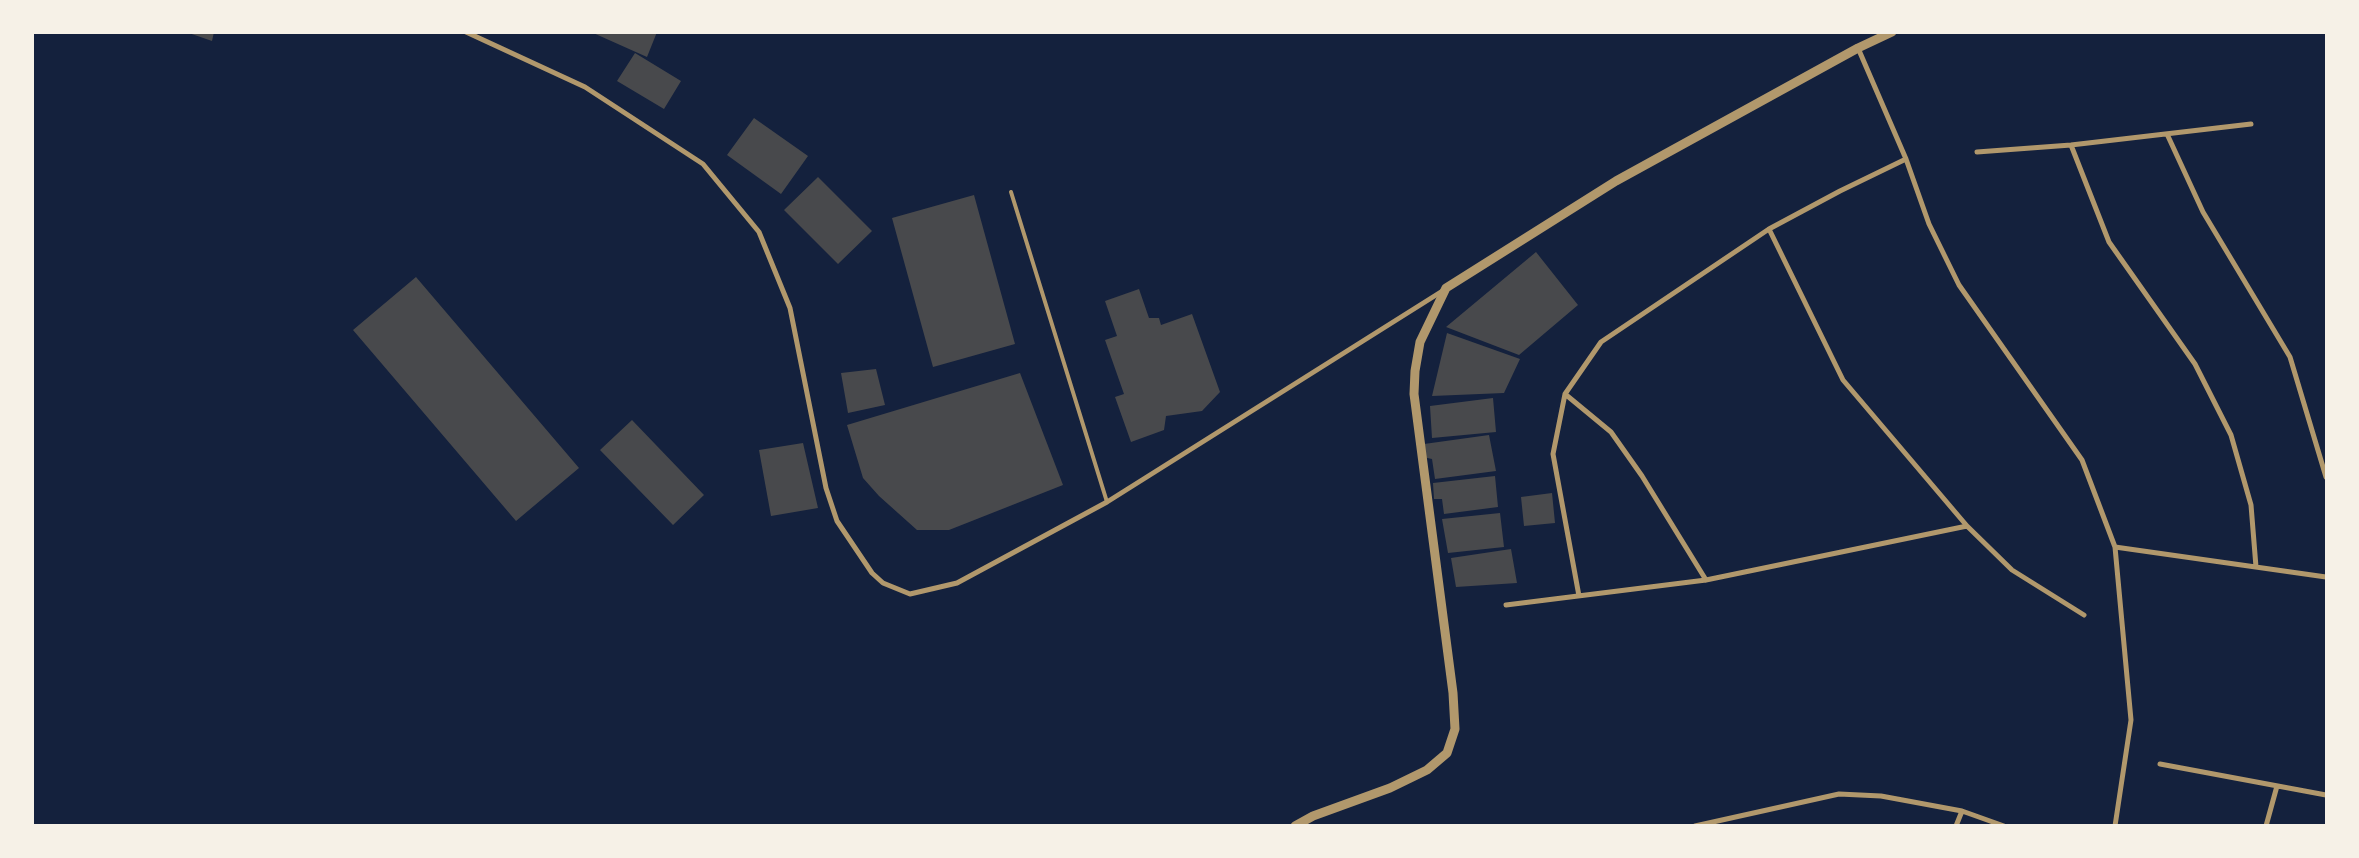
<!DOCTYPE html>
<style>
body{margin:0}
#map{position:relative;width:2359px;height:858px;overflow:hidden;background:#14213d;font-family:"DM Sans",sans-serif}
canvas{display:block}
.frame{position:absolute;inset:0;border:34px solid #f6f1e7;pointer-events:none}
</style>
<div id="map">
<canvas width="2359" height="858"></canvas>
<div class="frame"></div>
</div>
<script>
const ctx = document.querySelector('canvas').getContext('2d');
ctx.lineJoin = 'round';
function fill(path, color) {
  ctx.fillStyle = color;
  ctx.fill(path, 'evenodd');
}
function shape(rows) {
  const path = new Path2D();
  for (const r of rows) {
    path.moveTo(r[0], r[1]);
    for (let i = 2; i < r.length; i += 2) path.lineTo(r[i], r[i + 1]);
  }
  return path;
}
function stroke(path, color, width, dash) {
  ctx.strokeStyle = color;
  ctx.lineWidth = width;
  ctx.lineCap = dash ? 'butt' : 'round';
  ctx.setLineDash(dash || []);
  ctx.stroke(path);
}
const building = shape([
 [186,32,214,32,212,41],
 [591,32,657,32,647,57],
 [635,53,681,81,664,109,617,81],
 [754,118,808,156,781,194,727,155],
 [818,177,872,231,838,264,784,210],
 [974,195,1015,344,933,367,892,218],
 [1536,252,1578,305,1519,355,1446,327],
 [416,277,579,468,516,521,353,330],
 [1139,289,1149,318,1159,318,1161,325,1192,314,1220,392,1202,411,1166,416,1164,430,1131,442,1115,397,1124,394,1105,340,1117,336,1105,301],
 [1447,333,1520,359,1504,393,1432,396],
 [876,369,885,405,848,413,841,373],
 [1020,373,1063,485,949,530,917,530,879,496,863,478,847,425],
 [1493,398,1496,432,1432,438,1430,406],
 [632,420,704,495,673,525,600,450],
 [1489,435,1496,471,1435,479,1432,459,1423,457,1424,444],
 [803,443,818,508,771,516,759,450],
 [1495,476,1498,507,1444,514,1442,499,1434,499,1433,483],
 [1552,493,1555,523,1524,526,1521,497],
 [1500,513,1504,547,1448,553,1442,519],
 [1511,549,1517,583,1456,587,1451,558]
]);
const service = shape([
 [1011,192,1107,502]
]);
const minor = shape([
 [466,32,585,87,703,164,759,232,790,308,826,488,837,521,872,573,883,583,910,594,957,583,1107,502,1444,290],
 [1858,48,1906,159,1929,224,1959,285,2082,460,2115,547,2131,720,2115,826],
 [2167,134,2203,212,2290,357,2326,477],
 [2071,145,2109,242,2195,364,2231,435,2251,505,2256,567],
 [1977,152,2071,145,2251,124],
 [1769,229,1843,380,1967,526],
 [1565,394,1611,432,1642,476,1706,580],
 [2115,547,2326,577],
 [1579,596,1553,454,1565,394,1601,342,1769,229,1840,191,1906,159],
 [1506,605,1706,580,1967,526,2012,570,2084,615],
 [2160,764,2326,795],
 [1695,826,1839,794,1881,796,1962,811,2004,826],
 [1956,826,1962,811],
 [2266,826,2277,786]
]);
const tertiary = shape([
 [1295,826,1313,816,1390,788,1427,770,1447,753,1455,729,1453,693,1414,394,1415,371,1420,342,1446,288,1616,181,1858,48,1892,32]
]);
fill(building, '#48494c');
stroke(service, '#b1986c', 4);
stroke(minor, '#b1986c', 5);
stroke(tertiary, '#b1986c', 9);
</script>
